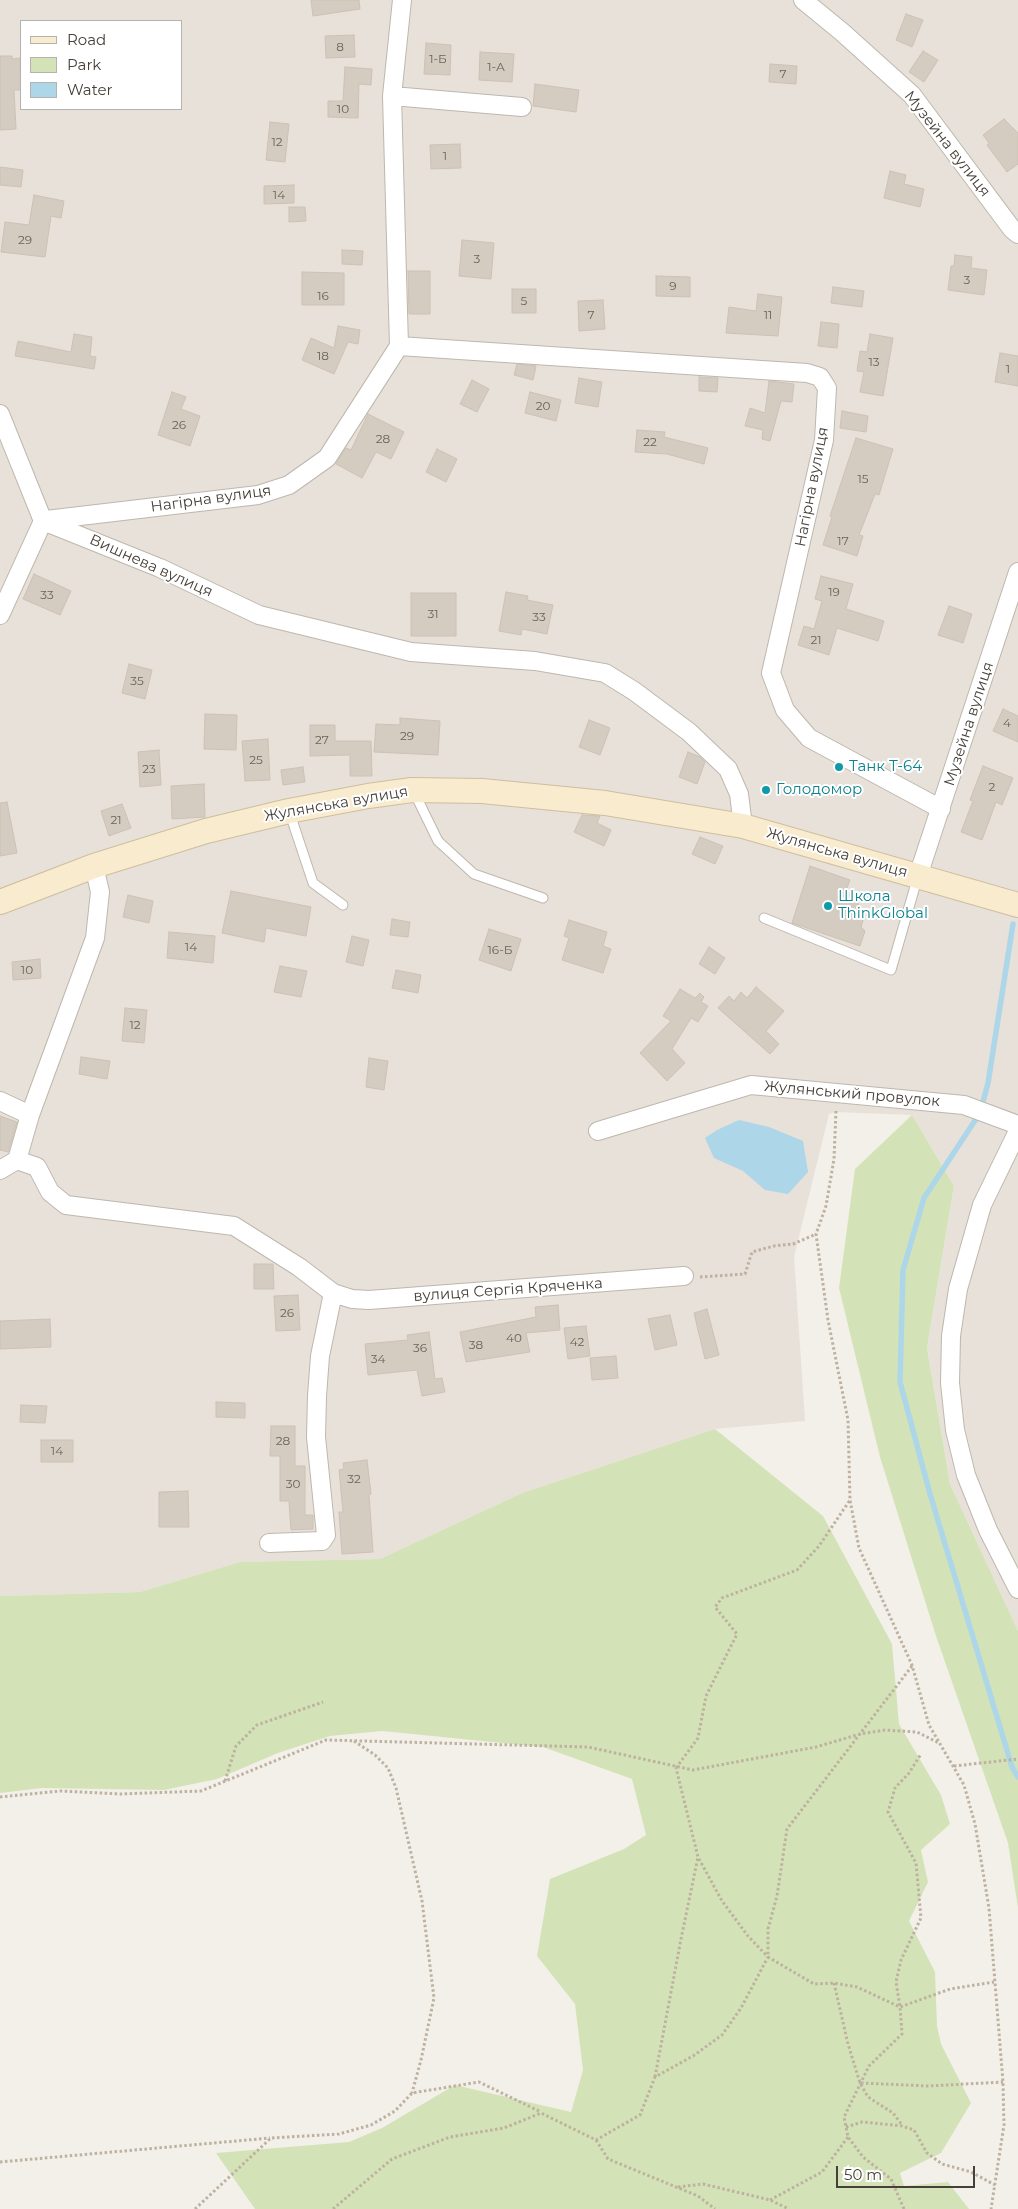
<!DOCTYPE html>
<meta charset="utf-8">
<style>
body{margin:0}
#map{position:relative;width:1018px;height:2209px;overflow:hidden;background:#f3f0ea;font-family:Montserrat,sans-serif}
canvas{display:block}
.legend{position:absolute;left:20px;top:20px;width:162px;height:90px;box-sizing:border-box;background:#fff;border:1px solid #b5b3b0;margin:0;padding:6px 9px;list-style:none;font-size:15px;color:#474039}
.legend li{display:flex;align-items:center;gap:10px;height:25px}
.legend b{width:25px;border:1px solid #b5b3b0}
.scale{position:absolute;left:836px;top:2166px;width:139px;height:22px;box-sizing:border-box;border:2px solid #474039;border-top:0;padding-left:6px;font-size:15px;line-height:18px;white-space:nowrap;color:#474039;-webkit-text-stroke:4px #fff;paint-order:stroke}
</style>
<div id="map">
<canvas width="1018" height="2209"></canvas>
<ul class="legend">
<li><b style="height:6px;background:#f9ebce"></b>Road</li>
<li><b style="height:14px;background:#d3e3b7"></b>Park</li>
<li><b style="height:14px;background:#add6e9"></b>Water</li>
</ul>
<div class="scale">50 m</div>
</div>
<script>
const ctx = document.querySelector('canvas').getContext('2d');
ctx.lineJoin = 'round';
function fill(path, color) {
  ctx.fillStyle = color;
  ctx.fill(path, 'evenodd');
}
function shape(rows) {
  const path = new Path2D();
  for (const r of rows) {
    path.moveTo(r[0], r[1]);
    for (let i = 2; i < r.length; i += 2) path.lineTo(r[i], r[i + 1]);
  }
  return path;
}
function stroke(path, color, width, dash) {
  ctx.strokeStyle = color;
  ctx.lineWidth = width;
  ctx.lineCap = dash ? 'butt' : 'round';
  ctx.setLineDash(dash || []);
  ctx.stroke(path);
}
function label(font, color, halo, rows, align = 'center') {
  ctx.font = font + ' Montserrat,sans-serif';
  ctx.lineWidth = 4;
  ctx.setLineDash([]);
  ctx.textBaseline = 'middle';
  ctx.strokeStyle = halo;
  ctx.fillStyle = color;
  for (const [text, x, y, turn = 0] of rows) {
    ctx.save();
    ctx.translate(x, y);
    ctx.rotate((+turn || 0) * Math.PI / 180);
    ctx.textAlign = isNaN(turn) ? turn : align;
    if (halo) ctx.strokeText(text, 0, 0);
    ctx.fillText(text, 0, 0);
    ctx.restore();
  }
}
const residential = shape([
 [0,0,793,0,908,99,1018,245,1018,1631,950,1484,927,1348,954,1186,912,1115,835,1112,829,1114,794,1257,805,1421,715,1429,522,1493,380,1559,240,1562,140,1592,0,1596],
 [21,21,181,21,181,109,21,109],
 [813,0,1018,0,1018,227,916,92]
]);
const green = shape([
 [912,1115,954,1186,927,1348,950,1484,1018,1631,1018,1908,1008,1843,936,1636,880,1457,839,1288,855,1169],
 [715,1429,823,1516,892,1644,899,1724,941,1795,950,1824,921,1850,928,1882,909,1921,935,1972,937,2026,941,2044,971,2103,941,2153,900,2173,904,2186,948,2182,969,2209,255,2209,216,2153,349,2142,382,2128,455,2085,571,2112,583,2070,575,2004,537,1956,550,1879,624,1849,646,1835,632,1779,543,1747,382,1731,330,1736,278,1753,217,1779,164,1790,42,1788,0,1793,0,1596,140,1592,240,1562,380,1559,522,1493]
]);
const water = shape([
 [739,1120,769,1127,803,1141,808,1172,788,1194,765,1190,743,1171,714,1158,705,1138,717,1130]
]);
const stream = shape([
 [983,1102,988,1083,1013,924],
 [978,1116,924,1198,903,1270,900,1382,930,1494,1012,1767,1018,1777]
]);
const building = shape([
 [311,0,359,0,360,9,313,16,311,0],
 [906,14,923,20,912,47,896,40,906,14],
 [354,35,355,57,326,58,325,36,354,35],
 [426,43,451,45,450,75,424,74,426,43],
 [923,51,938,60,924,82,909,72,923,51],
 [480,52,514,54,512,82,479,80,480,52],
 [0,56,12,56,12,59,20,58,21,90,14,90,16,129,0,130,0,56],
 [770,64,797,66,796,84,769,82,770,64],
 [345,67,372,69,371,85,359,84,358,118,328,117,328,101,343,101,345,67],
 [535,84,579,90,576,112,533,106,535,84],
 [1004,119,1018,133,1018,164,1007,172,987,145,989,143,983,135,1004,119],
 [270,122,289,124,285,162,266,160,270,122],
 [460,144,461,168,431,169,430,145,460,144],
 [0,167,23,170,21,187,0,185,0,167],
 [890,171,906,175,904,184,924,189,920,207,884,198,890,171],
 [294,185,294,203,264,204,264,186,294,185],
 [34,195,64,201,61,218,51,216,45,257,1,252,5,222,29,225,34,195],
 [289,207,305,207,306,221,289,222,289,207],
 [462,240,494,243,491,279,459,276,462,240],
 [342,250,363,251,362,265,342,264,342,250],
 [955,255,972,257,971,268,987,270,984,295,948,290,951,266,954,266,955,255],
 [408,271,430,271,430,314,409,314,408,271],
 [302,272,344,273,344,305,302,305,302,272],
 [656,276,690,277,690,297,656,296,656,276],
 [833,287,864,291,862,307,831,303,833,287],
 [512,289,536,289,536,313,512,313,512,289],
 [758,294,782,297,778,336,726,333,729,307,756,311,758,294],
 [603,300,605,329,579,331,578,301,603,300],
 [821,322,839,324,837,348,818,346,821,322],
 [338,326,360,330,358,344,348,342,334,374,302,360,311,338,334,348,338,326],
 [74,334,92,337,90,356,96,357,94,369,15,356,18,341,71,352,74,334],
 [870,334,893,338,883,396,860,392,864,372,857,371,860,351,867,352,870,334],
 [1000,353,1018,356,1018,386,995,382,1000,353],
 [517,364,536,366,533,380,514,375,517,364],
 [699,377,718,378,717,392,699,391,699,377],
 [579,378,602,382,598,407,575,403,579,378],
 [472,380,489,389,477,412,460,404,472,380],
 [769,381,794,384,792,402,781,401,770,441,762,439,763,430,745,426,750,408,765,413,769,381],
 [172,392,186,397,181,409,200,416,190,446,158,435,172,392],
 [530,392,561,400,556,421,525,413,530,392],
 [842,411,868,416,866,432,840,428,842,411],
 [368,414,404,432,391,459,376,452,362,478,336,464,346,448,351,450,368,414],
 [637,430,665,432,664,437,708,448,704,464,667,454,635,452,637,430],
 [856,438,893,449,879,495,875,494,859,535,863,536,857,556,823,545,832,517,830,516,856,438],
 [437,449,457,459,446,482,426,472,437,449],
 [34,574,71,591,60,615,23,599,34,574],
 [821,576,853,584,846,609,884,621,878,641,837,628,829,655,798,645,804,626,814,629,822,601,815,599,821,576],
 [506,592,528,596,527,600,553,605,547,634,522,629,521,635,499,631,506,592],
 [411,593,456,593,456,636,411,636,411,593],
 [949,606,972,614,963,643,938,635,949,606],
 [129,664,152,670,145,699,122,693,129,664],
 [1003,709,1018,716,1018,742,993,731,1003,709],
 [205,714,237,715,236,750,204,749,205,714],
 [400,718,440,721,438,755,374,752,376,724,400,725,400,718],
 [589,720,610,728,600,755,579,747,589,720],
 [310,725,335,725,335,741,371,741,372,776,350,776,350,755,310,756,310,725],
 [268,739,270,780,245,781,242,741,268,739],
 [159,750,161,785,140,787,138,752,159,750],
 [688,752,700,757,705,762,697,784,679,777,688,752],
 [983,766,1013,778,1002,805,996,802,982,840,961,832,973,801,970,800,983,766],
 [303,767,305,782,283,785,281,770,303,767],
 [204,784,205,817,172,819,171,786,204,784],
 [7,802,17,853,0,856,0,803,7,802],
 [122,804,131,828,109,836,101,811,122,804],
 [582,815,600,816,597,823,611,830,604,846,574,832,582,815],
 [700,837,723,846,715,864,692,854,700,837],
 [810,866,850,880,845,893,854,895,864,917,861,927,865,931,860,946,792,923,810,866],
 [231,891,311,907,306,936,266,928,264,942,222,933,231,891],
 [128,895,153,901,149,923,123,917,128,895],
 [392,919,410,922,408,937,390,935,392,919],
 [569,920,607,932,603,946,611,949,603,973,562,960,569,938,564,936,569,920],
 [489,929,521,939,511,971,479,960,489,929],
 [169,932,215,936,213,963,167,958,169,932],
 [352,936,369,940,363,966,346,962,352,936],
 [709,947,725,958,715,974,699,964,709,947],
 [40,959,41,978,13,980,12,962,40,959],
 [280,966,307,971,301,997,274,992,280,966],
 [396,970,421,975,418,993,392,988,396,970],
 [756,987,784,1011,766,1031,779,1044,770,1054,718,1008,729,996,734,1001,741,992,747,998,756,987],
 [680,989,695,998,700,993,704,997,701,1002,708,1006,698,1022,691,1018,672,1049,685,1063,667,1081,640,1053,671,1021,663,1016,680,989],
 [125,1008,147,1010,144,1043,122,1041,125,1008],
 [81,1057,110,1061,107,1079,79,1074,81,1057],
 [369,1058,388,1061,384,1090,366,1087,369,1058],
 [0,1116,17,1122,8,1152,0,1150,0,1116],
 [254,1264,273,1264,274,1289,254,1289,254,1264],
 [298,1295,300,1330,276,1331,274,1296,298,1295],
 [558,1305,560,1330,526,1333,530,1352,466,1362,460,1332,536,1317,535,1307,558,1305],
 [707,1309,719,1355,705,1359,694,1313,707,1309],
 [670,1315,677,1345,655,1350,648,1319,670,1315],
 [50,1319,51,1347,0,1349,0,1321,50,1319],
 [586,1326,590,1356,568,1359,564,1328,586,1326],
 [429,1332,435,1379,442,1378,445,1392,422,1396,417,1370,368,1375,365,1344,408,1340,407,1335,429,1332],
 [616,1356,618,1378,592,1380,590,1358,616,1356],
 [216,1402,245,1403,245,1418,216,1417,216,1402],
 [21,1405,47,1406,45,1423,20,1422,21,1405],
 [271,1426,295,1426,295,1466,305,1466,305,1515,313,1515,313,1529,291,1530,289,1501,280,1501,280,1456,270,1456,271,1426],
 [41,1440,73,1440,73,1462,41,1462,41,1440],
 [367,1460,371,1494,369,1495,373,1552,342,1554,339,1512,343,1512,339,1470,344,1469,343,1463,367,1460],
 [188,1491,189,1527,159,1527,159,1492,188,1491]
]);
const path = shape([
 [836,1111,834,1159,826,1206,816,1234,828,1320,848,1420,850,1500,859,1548,912,1665,929,1725,964,1785,975,1824,989,1908,1003,2082,1004,2125,991,2209],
 [700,1277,745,1274,752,1252,774,1246,793,1244,816,1234],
 [912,1666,787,1829,777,1896,768,1929,768,1957,814,1984,834,1983,857,1987,900,2007,950,1989,994,1982],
 [354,1741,375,1755,388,1768,396,1788,422,1901,434,1998,421,2060,412,2093],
 [954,1766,1018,1759],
 [676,1768,698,1738,706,1696,737,1634,715,1607,722,1598,797,1570,819,1546,850,1500],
 [225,1781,236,1746,257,1725,323,1702],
 [0,1797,61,1791,120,1794,201,1791,326,1740,588,1747,693,1770,816,1747,860,1734,885,1730,917,1732,939,1743],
 [834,1983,848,2044,860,2083,868,2097,893,2113,902,2125],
 [655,2077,681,1939,698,1857],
 [861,2083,928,2086,1003,2082],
 [846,2127,862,2122,902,2126,914,2130,927,2153,942,2164,971,2172,995,2185],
 [596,2140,608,2159,698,2196,715,2209],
 [0,2162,270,2138],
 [678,2187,703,2184,770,2200,789,2209],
 [770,2200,822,2172,848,2137],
 [195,2209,271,2138,339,2134,371,2125,395,2111,412,2093,479,2082,541,2112],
 [333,2209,392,2159,450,2137,504,2128,541,2113,596,2140,640,2115,655,2077,693,2056,722,2035,741,2008,768,1957,748,1936,722,1901,698,1857,676,1768],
 [904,2209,891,2179,863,2157,848,2137,844,2117,869,2066,902,2034,900,2007,896,1982,901,1960,921,1918,916,1863,888,1812,895,1788,909,1773,921,1754]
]);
const lane = shape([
 [414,792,438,841,474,874,543,898],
 [289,811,313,883,343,905],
 [764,918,891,970,918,876]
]);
const street = shape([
 [402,0,392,96,399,346,807,373,820,377,827,388,824,440,771,673,785,710,809,738,941,809],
 [803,0,842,32,912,95,1012,229,1018,234],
 [392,96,522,107],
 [0,414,43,521,0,615],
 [46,520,258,495,289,485,327,458,399,346],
 [43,521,160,568,259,615,411,652,535,661,605,673,634,691,689,732,728,769,739,794,743,826],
 [918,876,1018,572],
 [0,1101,30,1115],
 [598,1131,751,1085,964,1105,1018,1125],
 [1018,1131,982,1205,958,1289,951,1336,950,1383,955,1430,966,1475,988,1530,1018,1589],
 [17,1160,37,1167,50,1192,66,1205,234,1226,299,1267,333,1293,352,1299,369,1300,684,1276],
 [0,1170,17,1160,30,1115,95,938,100,892,94,866],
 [269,1543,322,1541,326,1535,316,1437,317,1396,320,1356,333,1293]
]);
const secondary = shape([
 [0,902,94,866,206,831,289,811,368,796,412,790,482,791,605,803,743,826,1018,905]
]);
const markers = [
 [839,767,5,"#0f9aa8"],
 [766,790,5,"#0f9aa8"],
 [828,906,5,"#0f9aa8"]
];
const numberNames = [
 ["8",340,47],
 ["1-Б",438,59],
 ["1-А",496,67],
 ["7",783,74],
 ["10",343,109],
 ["12",277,142],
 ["1",445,156],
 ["14",279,195],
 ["29",25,240],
 ["3",477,259],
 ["3",967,280],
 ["9",673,286],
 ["16",323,296],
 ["5",524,301],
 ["7",591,315],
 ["11",768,315],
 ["18",323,356],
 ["13",874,362],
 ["1",1008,369],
 ["20",543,406],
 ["26",179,425],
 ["28",383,439],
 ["22",650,442],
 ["15",863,479],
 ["17",843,541],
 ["19",834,592],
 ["33",47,595],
 ["31",433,614],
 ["33",539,617],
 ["21",816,640],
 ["35",137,681],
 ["4",1007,723],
 ["29",407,736],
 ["27",322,740],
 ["25",256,760],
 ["23",149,769],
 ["2",992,787],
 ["21",116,820],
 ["14",191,947],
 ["16-Б",500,950],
 ["10",27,970],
 ["12",135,1025],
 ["26",287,1313],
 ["40",514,1338],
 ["42",577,1342],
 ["38",476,1345],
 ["36",420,1348],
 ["34",378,1359],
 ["28",283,1441],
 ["14",57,1451],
 ["32",354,1479],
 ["30",293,1484]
];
const streetNames = [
 ["Музейна вулиця",947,144,52],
 ["Нагірна вулиця",812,487,-79],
 ["Нагірна вулиця",211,499,-8],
 ["Вишнева вулиця",151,566,24],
 ["Музейна вулиця",969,724,-72],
 ["Жулянська вулиця",336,804,-10],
 ["Жулянська вулиця",837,853,16],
 ["Жулянський провулок",852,1094,5],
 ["вулиця Сергія Кряченка",508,1290,-4]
];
const cultureNames = [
 ["Танк Т-64",849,767],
 ["Голодомор",776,790],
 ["Школа",838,897],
 ["ThinkGlobal",838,914]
];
fill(residential, '#e7e1d9');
fill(green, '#d3e3b7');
fill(water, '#add6e9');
stroke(stream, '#add6e9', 5.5);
fill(building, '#d4cbc1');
stroke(building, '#cec2b4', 1);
stroke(lane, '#beb7ad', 11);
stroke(street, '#beb7ad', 20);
stroke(secondary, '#cebe9e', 26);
stroke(path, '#beb1a0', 3, [2.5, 2.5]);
stroke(lane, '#fff', 9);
stroke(street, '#fff', 18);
stroke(secondary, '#f9ebce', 24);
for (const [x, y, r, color] of markers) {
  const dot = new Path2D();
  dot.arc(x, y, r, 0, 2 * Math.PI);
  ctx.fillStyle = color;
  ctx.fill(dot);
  stroke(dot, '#fff', 2);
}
label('12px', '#6a635b', null, numberNames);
label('15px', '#474039', '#fff', streetNames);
label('15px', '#0d838f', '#fff', cultureNames, 'left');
</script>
